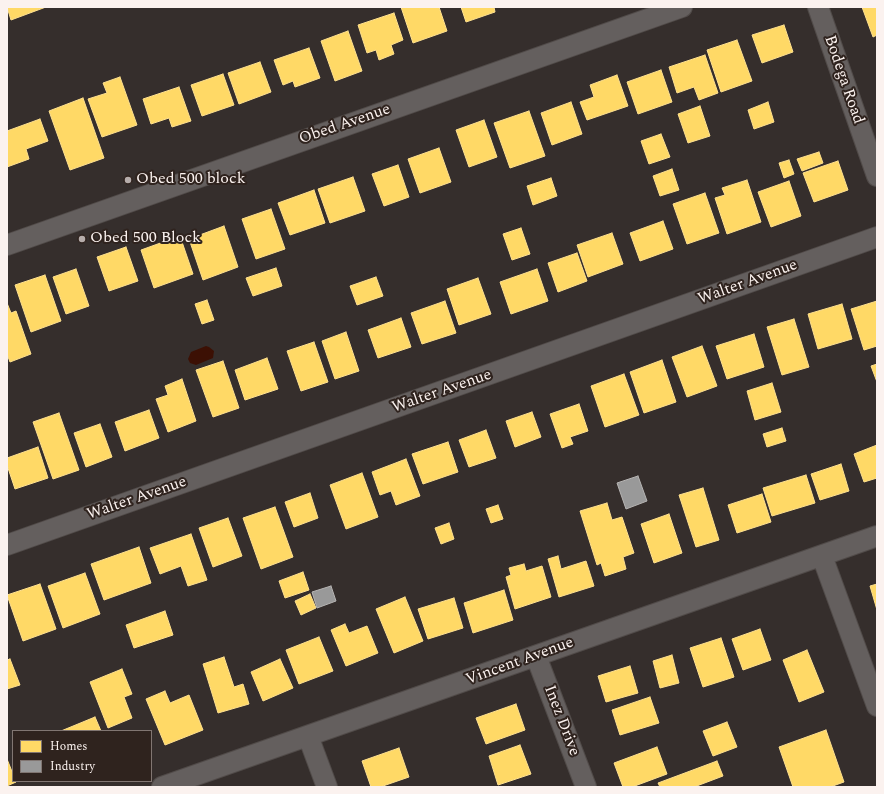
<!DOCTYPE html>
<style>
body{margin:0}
#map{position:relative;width:884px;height:794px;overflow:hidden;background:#352e2c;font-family:Spectral,serif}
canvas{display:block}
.frame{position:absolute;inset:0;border:8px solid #fbf2ef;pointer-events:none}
.legend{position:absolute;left:12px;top:730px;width:140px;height:52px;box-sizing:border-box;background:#2f231e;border:1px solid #817672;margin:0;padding:5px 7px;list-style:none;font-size:12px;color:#fbf2ef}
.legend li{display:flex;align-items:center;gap:8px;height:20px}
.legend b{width:20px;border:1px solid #817672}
</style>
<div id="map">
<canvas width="884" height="794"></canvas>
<div class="frame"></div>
<ul class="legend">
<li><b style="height:11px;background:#ffd966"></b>Homes</li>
<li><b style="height:11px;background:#999"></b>Industry</li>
</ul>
</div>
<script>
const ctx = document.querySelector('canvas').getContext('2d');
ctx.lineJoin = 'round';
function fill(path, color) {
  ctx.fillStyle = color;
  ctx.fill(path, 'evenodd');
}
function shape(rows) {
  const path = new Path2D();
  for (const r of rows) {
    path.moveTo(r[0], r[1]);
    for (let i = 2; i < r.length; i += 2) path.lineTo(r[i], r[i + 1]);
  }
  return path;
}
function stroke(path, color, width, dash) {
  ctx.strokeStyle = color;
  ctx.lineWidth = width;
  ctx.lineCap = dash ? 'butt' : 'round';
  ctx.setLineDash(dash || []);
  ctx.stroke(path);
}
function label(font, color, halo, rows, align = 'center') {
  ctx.font = font + ' Spectral,serif';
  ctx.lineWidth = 4;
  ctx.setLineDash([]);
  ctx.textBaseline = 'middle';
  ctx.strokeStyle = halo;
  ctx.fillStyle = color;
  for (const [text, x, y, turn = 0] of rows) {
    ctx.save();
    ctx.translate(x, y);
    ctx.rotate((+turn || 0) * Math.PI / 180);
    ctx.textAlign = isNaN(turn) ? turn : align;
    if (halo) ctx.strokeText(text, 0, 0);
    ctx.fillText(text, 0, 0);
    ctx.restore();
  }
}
const water = shape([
 [206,346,209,347,214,351,213,358,196,365,190,363,188,359,191,352]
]);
const homes = shape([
 [7,7,46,7,11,20,7,7],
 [401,7,439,7,447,31,413,43,401,7],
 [461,7,494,7,495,12,466,22,461,7],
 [862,7,877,7,877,35,873,37,862,7],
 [394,13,403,40,391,45,394,54,379,60,376,50,367,53,358,25,394,13],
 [784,25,793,52,762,63,752,35,784,25],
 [348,31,362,71,335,81,321,41,348,31],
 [737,40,752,81,721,92,707,50,737,40],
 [309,48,320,78,295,87,293,81,283,85,274,60,309,48],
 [705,55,718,93,699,100,694,87,677,93,669,67,705,55],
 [260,62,271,92,239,104,228,73,260,62],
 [661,70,672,102,638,114,627,82,661,70],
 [223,74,234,105,202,116,191,85,223,74],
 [617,75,628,106,587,120,580,102,594,97,590,85,617,75],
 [120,77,137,125,102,137,88,99,107,93,103,83,120,77],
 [179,87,191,121,172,127,169,118,151,124,143,99,179,87],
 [83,98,104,158,70,170,49,111,83,98],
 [571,102,582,134,552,145,541,113,571,102],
 [768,102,774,122,754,129,748,110,768,102],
 [700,106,710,136,688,143,678,114,700,106],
 [529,111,545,156,510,168,494,123,529,111],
 [40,119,48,141,26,149,29,159,7,167,7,131,40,119],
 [484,120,497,157,469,167,456,130,484,120],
 [661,134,670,157,649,164,641,141,661,134],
 [439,148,451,182,420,193,408,159,439,148],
 [819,152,823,163,802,171,797,159,819,152],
 [789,160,794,174,784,178,779,163,789,160],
 [838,161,848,190,814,202,803,173,838,161],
 [398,165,409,197,384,206,372,174,398,165],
 [672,169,679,190,660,196,653,176,672,169],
 [353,177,365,211,330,223,318,189,353,177],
 [551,178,557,196,533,205,527,186,551,178],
 [747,180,761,222,727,234,715,198,725,195,722,188,747,180],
 [789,181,801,216,771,227,758,192,789,181],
 [314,190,325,223,290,235,278,203,314,190],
 [705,193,719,233,687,244,673,204,705,193],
 [271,209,285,249,256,259,242,219,271,209],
 [663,221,673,249,640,261,630,233,663,221],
 [224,226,238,267,203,280,189,239,224,226],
 [521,228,530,254,512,260,503,234,521,228],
 [612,233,623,264,588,277,577,245,612,233],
 [180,236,193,274,154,288,141,250,180,236],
 [126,247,138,281,109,291,97,257,126,247],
 [577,253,587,281,558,292,548,263,577,253],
 [276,268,282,286,253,296,246,278,276,268],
 [76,269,89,306,66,314,53,277,76,269],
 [537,269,548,301,511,314,500,282,537,269],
 [45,275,61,321,31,332,15,285,45,275],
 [376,277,383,296,357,305,350,286,376,277],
 [478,278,491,314,459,325,447,289,478,278],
 [207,300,214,320,202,324,195,304,207,300],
 [445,301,456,333,422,344,411,313,445,301],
 [877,301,877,346,864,350,851,309,877,301],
 [7,303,11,313,16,311,31,354,10,362,7,354,7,303],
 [842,304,852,339,818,349,808,314,842,304],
 [401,318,411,347,378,358,368,330,401,318],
 [794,319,809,367,782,375,767,327,794,319],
 [346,332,359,371,335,379,322,341,346,332],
 [754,334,764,367,727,379,716,346,754,334],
 [314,342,328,382,301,391,287,351,314,342],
 [702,346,717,386,687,397,672,357,702,346],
 [267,358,278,389,245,400,235,370,267,358],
 [662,360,676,402,644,413,630,372,662,360],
 [223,361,239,408,213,417,196,370,223,361],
 [877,364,877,382,871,366,877,364],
 [624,374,639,415,605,427,591,386,624,374],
 [182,379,196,421,168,432,156,399,168,395,165,386,182,379],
 [772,383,781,412,755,420,747,391,772,383],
 [579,404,588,431,570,437,573,444,562,448,550,414,579,404],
 [149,410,159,438,125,451,115,422,149,410],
 [532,412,541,437,515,447,506,421,532,412],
 [59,413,79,470,53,479,33,422,59,413],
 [100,424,112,457,86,467,74,433,100,424],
 [782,428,786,441,767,447,763,434,782,428],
 [486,430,496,458,469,467,459,440,486,430],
 [448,442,458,472,423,484,412,454,448,442],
 [877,445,877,478,864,482,854,454,877,445],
 [38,447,48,478,15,489,7,465,7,458,38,447],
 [406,459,420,496,396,505,391,491,380,495,372,472,406,459],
 [841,464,849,491,820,500,811,474,841,464],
 [362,473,378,517,346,529,330,485,362,473],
 [806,475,815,503,772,516,763,488,806,475],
 [703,488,719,540,696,547,679,495,703,488],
 [310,493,318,518,294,527,285,502,310,493],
 [762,494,771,522,737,533,728,505,762,494],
 [607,503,612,520,622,517,634,553,623,557,626,569,605,576,601,563,597,565,580,511,607,503],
 [498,505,503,519,491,523,486,509,498,505],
 [275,507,293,557,261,569,243,518,275,507],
 [669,514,682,553,654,563,641,524,669,514],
 [228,518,242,556,213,567,199,528,228,518],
 [449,523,454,539,441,544,435,528,449,523],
 [191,534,207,580,188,586,181,566,160,574,150,548,191,534],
 [139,547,151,583,104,600,91,564,139,547],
 [558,556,561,569,586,561,594,586,559,597,548,559,558,556],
 [524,564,526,571,542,566,551,597,515,609,506,577,511,575,509,568,524,564],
 [303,572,309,590,285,598,279,581,303,572],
 [85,573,100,614,63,628,48,586,85,573],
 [40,584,56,629,23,641,7,595,40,584],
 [877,584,877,610,870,586,877,584],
 [504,590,513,620,473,633,464,603,504,590],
 [310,594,316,608,301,615,295,601,310,594],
 [405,597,423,641,394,653,376,609,405,597],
 [454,598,463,628,428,639,418,609,454,598],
 [165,611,173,635,134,648,126,625,165,611],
 [345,624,349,633,367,626,378,653,346,666,331,630,345,624],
 [760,629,771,660,743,670,732,639,760,629],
 [319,637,333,671,299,684,286,650,319,637],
 [721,638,734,677,703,687,690,648,721,638],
 [807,650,824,692,799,702,783,660,807,650],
 [672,655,679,683,660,688,653,661,672,655],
 [224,657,234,687,243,684,249,704,218,713,203,664,224,657],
 [10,659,20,685,7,689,7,660,10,659],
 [280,659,293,688,263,701,251,672,280,659],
 [630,666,638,693,606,702,598,676,630,666],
 [122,669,132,694,124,697,132,718,108,728,90,682,122,669],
 [165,691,170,703,189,695,203,730,165,745,146,699,165,691],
 [650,697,659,723,620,735,612,710,650,697],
 [516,704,525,730,486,744,476,718,516,704],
 [95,717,101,731,61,731,95,717],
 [727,722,737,747,713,756,703,731,727,722],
 [826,730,844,782,830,787,793,787,779,747,826,730],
 [520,745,531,774,498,785,489,756,520,745],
 [657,747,667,774,632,787,623,787,614,763,657,747],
 [399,748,409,777,380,787,371,787,362,761,399,748],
 [7,759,13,774,13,781,16,782,7,786,7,759],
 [717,761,723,776,694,787,660,787,658,783,717,761]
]);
const industry = shape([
 [638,476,647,501,626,509,617,483,638,476],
 [331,586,336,601,317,608,312,592,331,586]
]);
const minor = shape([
 [818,7,877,176],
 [7,245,682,7],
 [7,545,877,237],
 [822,556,877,706],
 [536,656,586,787],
 [308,736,327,787],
 [162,787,877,536]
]);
const markers = [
 [128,180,4,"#b6adab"],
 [82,239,4,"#b6adab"]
];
const streetNames = [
 ["Bodega Road",843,80,71],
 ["Obed Avenue",345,125,-19],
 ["Walter Avenue",748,283,-20],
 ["Walter Avenue",442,392,-19],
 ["Walter Avenue",137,499,-19],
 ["Vincent Avenue",520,662,-20],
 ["Inez Drive",561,721,69]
];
const poiNames = [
 ["Obed 500 block",136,180],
 ["Obed 500 Block",90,239]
];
fill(water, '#3c1004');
fill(homes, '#ffd966');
stroke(homes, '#fee08f', 1);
fill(industry, '#999');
stroke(industry, '#b6b4b3', 1);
stroke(minor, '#514b49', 22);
stroke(minor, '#645f5e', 20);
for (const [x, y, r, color] of markers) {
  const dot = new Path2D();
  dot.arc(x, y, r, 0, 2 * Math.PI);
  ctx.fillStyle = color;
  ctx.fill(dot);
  stroke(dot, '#2f231e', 1.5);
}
label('16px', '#fbf2ef', '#2f231e', streetNames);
label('16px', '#fbf2ef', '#2f231e', poiNames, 'left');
</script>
